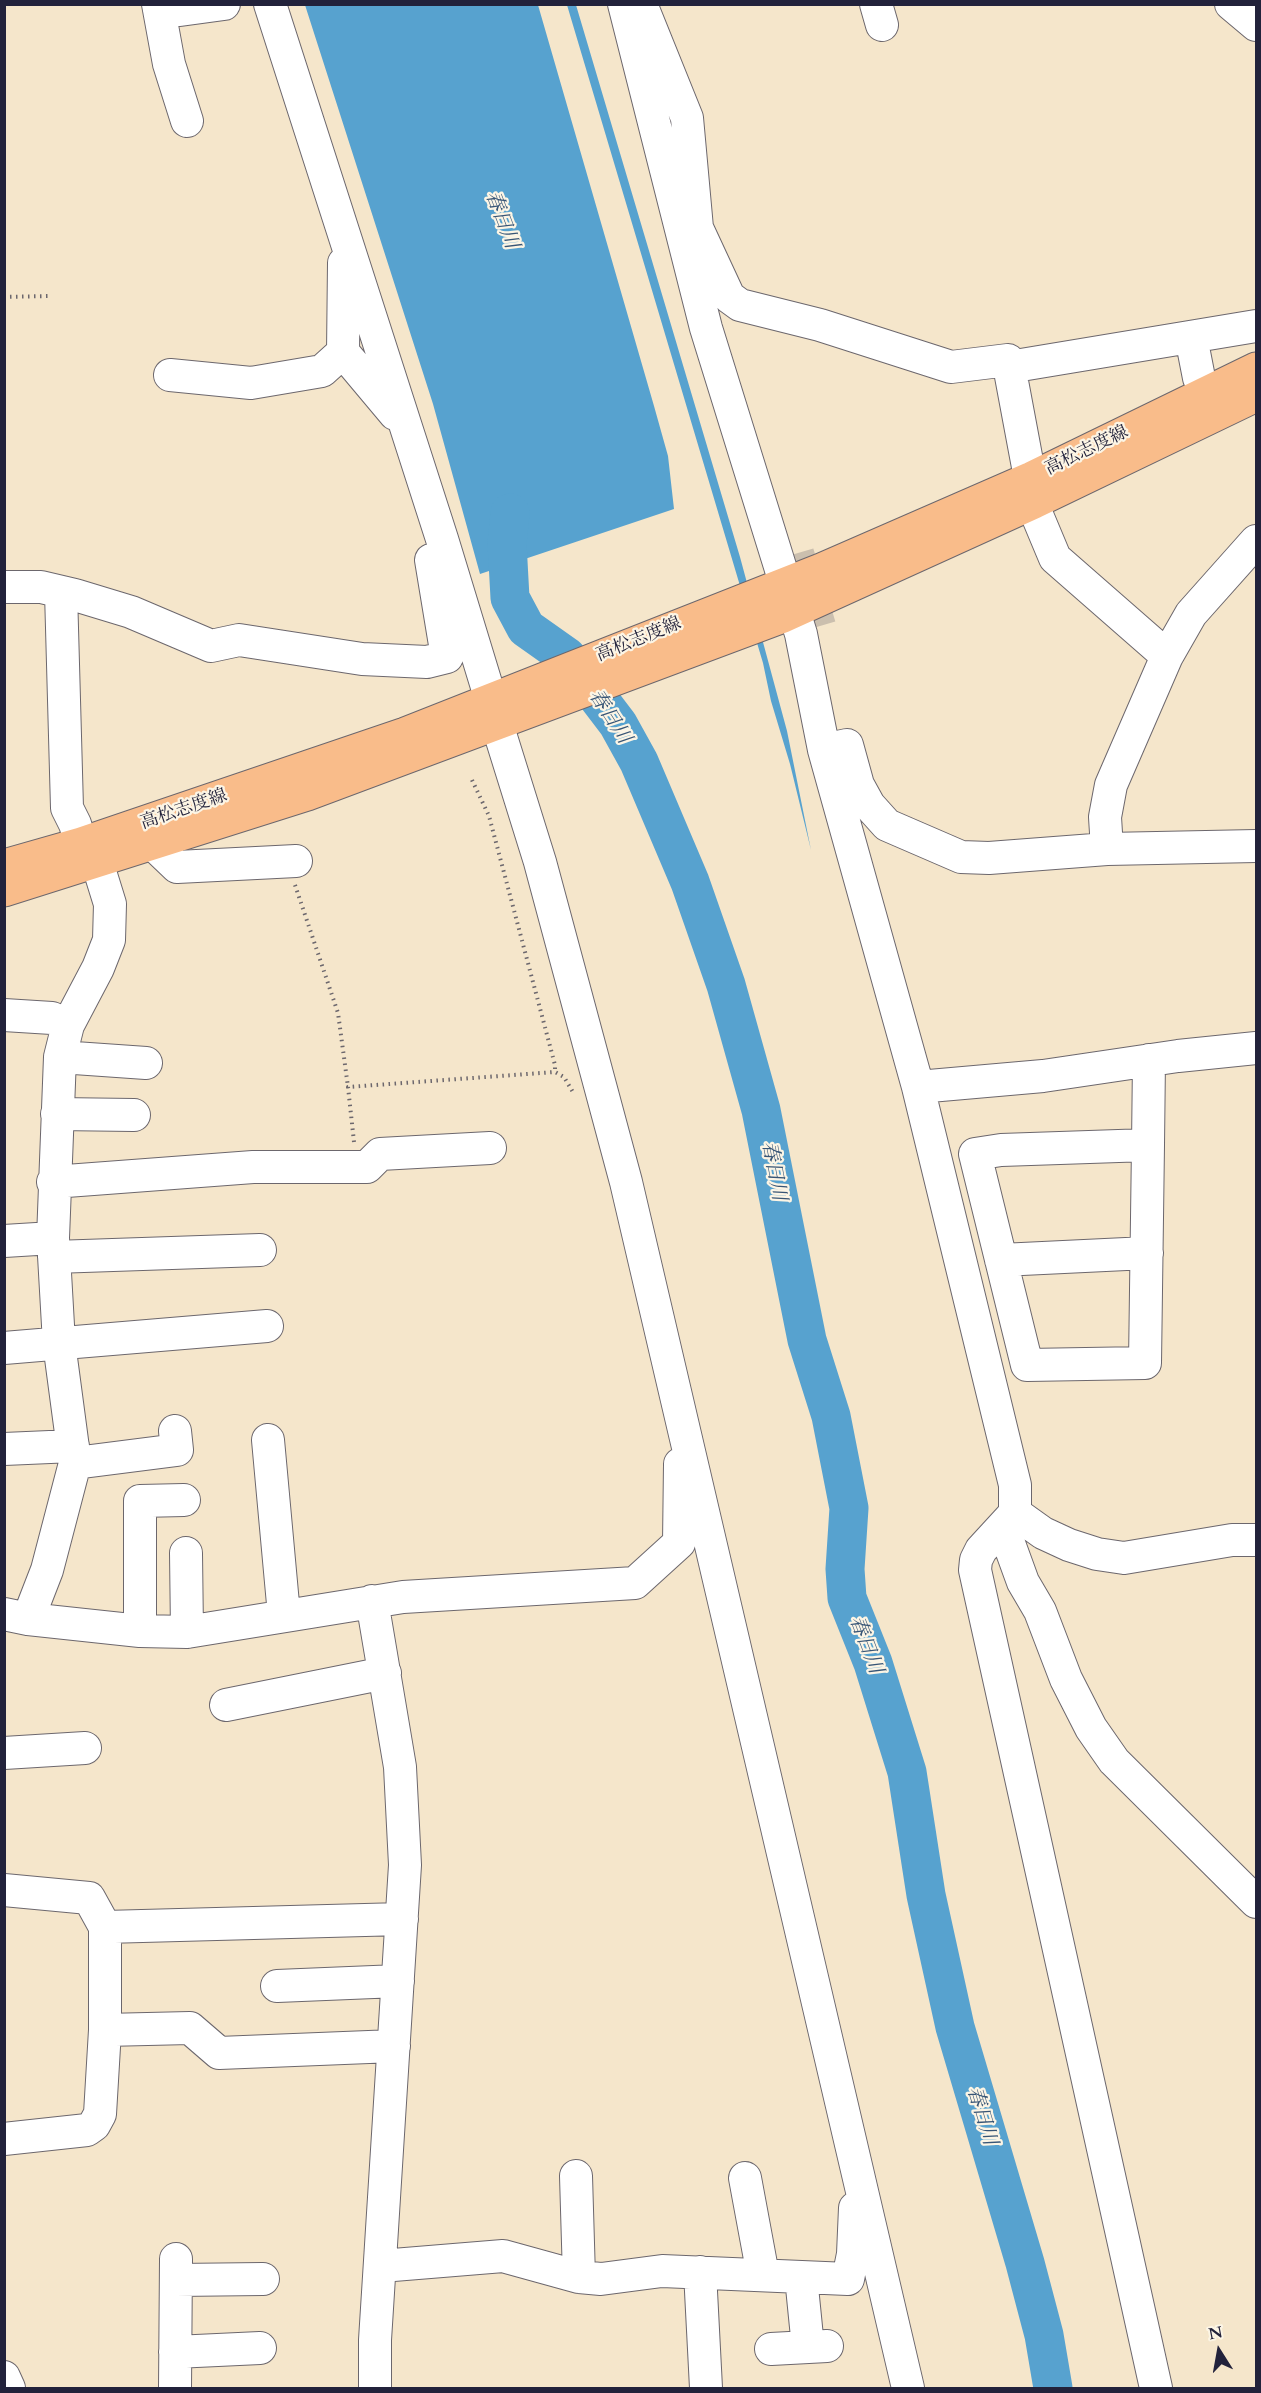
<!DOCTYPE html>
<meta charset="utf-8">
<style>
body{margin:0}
#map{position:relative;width:1261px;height:2393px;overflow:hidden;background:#f5e6cb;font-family:Cardo,serif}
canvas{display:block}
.frame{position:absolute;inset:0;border:6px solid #22223b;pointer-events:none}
.north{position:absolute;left:1189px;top:2321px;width:60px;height:60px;-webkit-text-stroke:4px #fcf5e5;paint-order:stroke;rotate:349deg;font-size:16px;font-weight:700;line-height:24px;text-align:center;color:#22223b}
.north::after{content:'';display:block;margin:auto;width:21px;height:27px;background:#22223b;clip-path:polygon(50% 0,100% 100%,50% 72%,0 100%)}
</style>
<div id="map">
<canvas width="1261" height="2393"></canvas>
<div class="frame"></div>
<div class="north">N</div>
</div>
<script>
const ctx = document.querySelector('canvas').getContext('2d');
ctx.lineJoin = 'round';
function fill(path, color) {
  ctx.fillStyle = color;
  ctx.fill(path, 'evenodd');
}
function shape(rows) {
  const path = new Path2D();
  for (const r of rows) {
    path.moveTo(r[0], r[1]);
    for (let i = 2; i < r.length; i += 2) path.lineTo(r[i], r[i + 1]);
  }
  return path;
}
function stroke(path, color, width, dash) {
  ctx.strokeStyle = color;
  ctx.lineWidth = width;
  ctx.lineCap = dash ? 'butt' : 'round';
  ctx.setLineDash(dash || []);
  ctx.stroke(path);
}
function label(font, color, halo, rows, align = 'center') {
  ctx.font = font + ' Cardo,"Noto Serif JP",serif';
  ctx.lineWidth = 4.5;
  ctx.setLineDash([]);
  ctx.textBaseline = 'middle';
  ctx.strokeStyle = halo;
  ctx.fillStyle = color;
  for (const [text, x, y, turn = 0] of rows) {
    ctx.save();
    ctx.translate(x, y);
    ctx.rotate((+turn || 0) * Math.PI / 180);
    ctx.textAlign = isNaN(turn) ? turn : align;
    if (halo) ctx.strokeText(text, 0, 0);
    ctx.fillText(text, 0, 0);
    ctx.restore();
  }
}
const water = shape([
 [305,5,538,5,654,406,668,456,674,509,480,574,433,404],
 [567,5,576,5,740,557,787,731,811,850,790,764,771,701,763,663]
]);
const river = shape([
 [510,513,507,543,510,598,526,628,567,657,618,724,639,762,690,882,726,985,761,1110,807,1340,831,1416,849,1508,845,1569,847,1598,873,1663,907,1772,926,1895,955,2027,1025,2263,1044,2335,1053,2388]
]);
const minorTunnel = shape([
 [798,553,820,626]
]);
const path = shape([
 [4,297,51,296],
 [472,780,489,816,555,1065,555,1072],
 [295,885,338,1013,348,1087],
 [354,1142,348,1087,555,1072,564,1077,574,1094]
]);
const minor = shape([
 [158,4,169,64,187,121],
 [163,4,180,10,224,4],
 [270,4,442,539,491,700],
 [624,4,706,328,801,634,824,750,918,1087,1015,1485,1015,1513,981,1550,976,1560,975,1570,1156,2388],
 [641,4,687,118,697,228,729,297,740,305,820,325,951,367,1008,360,1037,515,1055,558,1167,656],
 [876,4,882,25],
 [1231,4,1256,25],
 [344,263,343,352,395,414],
 [1191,337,1199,378,1207,393],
 [1009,367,1256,326],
 [170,375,251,383,322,371,343,352],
 [4,587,41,587,75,595,131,612,211,646,239,640,362,659,427,662,447,657,431,560],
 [497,724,540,862,626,1182,908,2388],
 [824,750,847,745,858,785,869,805,887,825,961,857,989,858,1107,849,1256,846],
 [154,845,177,867,296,861],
 [1107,849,1105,817,1111,785,1167,656,1191,614,1256,541],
 [4,1015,52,1018,68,1025],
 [60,1057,146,1063],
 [918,1087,1043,1076,1178,1056,1256,1048],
 [57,1114,134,1115],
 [1148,1145,1001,1150,975,1154,1027,1365,1145,1363,1148,1145,1149,1060],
 [53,1182,253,1167,367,1167,380,1154,490,1148],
 [4,1241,53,1238],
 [54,1257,260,1250],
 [1001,1260,1147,1253],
 [4,1348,267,1326],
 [268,1440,284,1615],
 [4,1449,73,1446],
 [75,1463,177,1450,175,1431],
 [1015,1513,1043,1533,1069,1545,1097,1554,1124,1558,1232,1540,1256,1540],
 [1003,1527,1023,1582,1040,1611,1066,1679,1091,1728,1114,1761,1256,1902],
 [186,1553,187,1632],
 [372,1601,400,1767,405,1865,375,2340,375,2388],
 [4,1614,28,1619,140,1631,187,1632,403,1597,635,1583,679,1543,680,1464],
 [28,1619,47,1570,75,1463,59,1343,53,1238,60,1057,68,1025,98,968,109,940,110,904,97,862,84,853,75,824,67,808,61,592],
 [140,1631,140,1501,184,1500],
 [226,1705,385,1673],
 [4,1753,85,1748],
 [4,1890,89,1898,105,1927],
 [277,1986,398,1981],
 [105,2030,190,2028,219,2053,394,2046],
 [4,2139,87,2130,94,2125,100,2114,105,2030,105,1927,402,1919],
 [576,2176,579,2277],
 [745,2178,763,2275],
 [381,2266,503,2256,579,2277,601,2279,662,2271,848,2279,853,2254,855,2208],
 [700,2272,706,2388],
 [801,2277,808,2347],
 [176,2280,263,2279],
 [771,2349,827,2346],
 [175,2352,260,2348],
 [4,2377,9,2388],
 [175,2388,176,2259]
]);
const major = shape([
 [4,866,81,844,405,734,821,570,1032,478,1256,369],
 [4,890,307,794,783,616,1034,502,1256,395]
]);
const streetNames = [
 ["高松志度線",1087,451,-26],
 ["高松志度線",639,640,-22],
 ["高松志度線",184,810,-19]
];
const waterNames = [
 ["春日川",501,220,69],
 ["春日川",609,717,57],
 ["春日川",773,1171,79],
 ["春日川",865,1645,69],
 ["春日川",981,2116,73]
];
fill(water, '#57a2cf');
stroke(river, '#57a2cf', 39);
stroke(minorTunnel, '#cbbfae', 32, [32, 16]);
stroke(minor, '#6c676d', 34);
stroke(major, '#6c676d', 35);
stroke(path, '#6c676d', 4, [1.5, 4.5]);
stroke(minor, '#fff', 32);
stroke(major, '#f9bc8a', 33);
label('18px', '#22223b', '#fcf5e5', streetNames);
label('italic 20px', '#375576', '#fcf5e5', waterNames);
</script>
